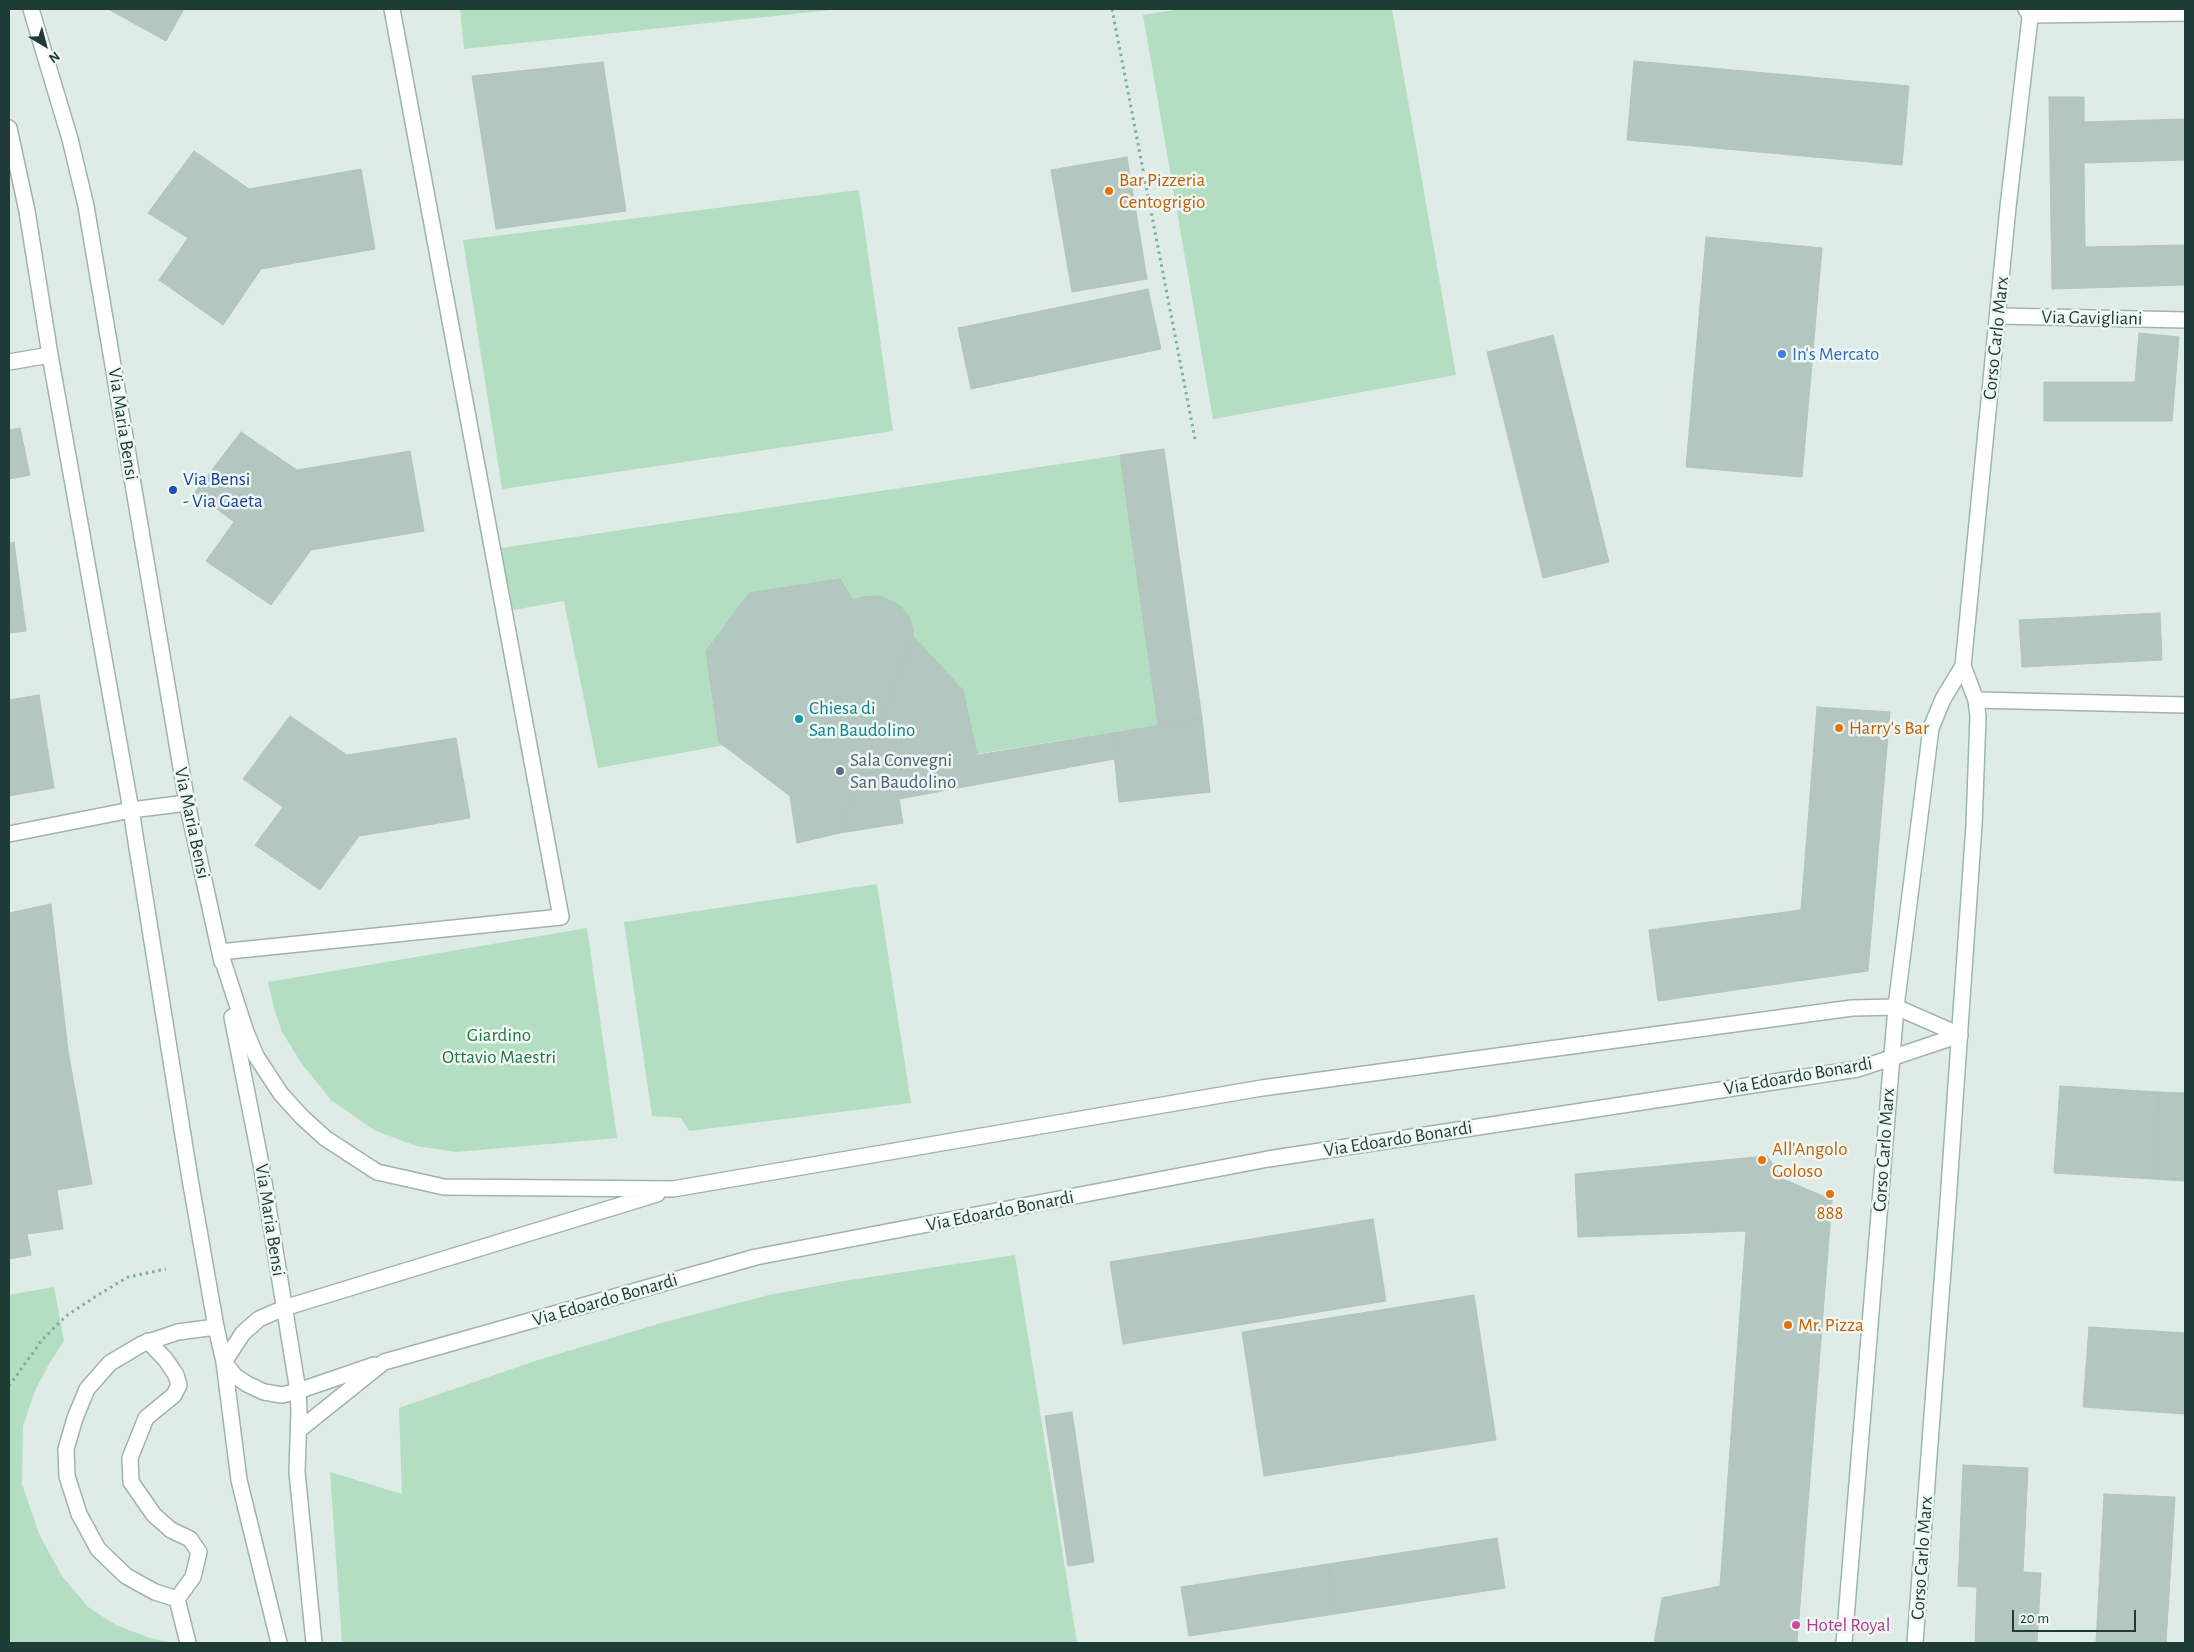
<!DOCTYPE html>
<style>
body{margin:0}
#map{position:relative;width:2194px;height:1652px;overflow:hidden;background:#deebe6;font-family:"Alegreya Sans",sans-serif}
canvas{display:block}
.frame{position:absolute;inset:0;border:10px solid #1e3c35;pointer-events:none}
.north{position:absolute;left:20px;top:20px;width:50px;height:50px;-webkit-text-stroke:4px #eef7f3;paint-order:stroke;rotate:143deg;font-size:14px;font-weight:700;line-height:20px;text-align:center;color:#1e3c35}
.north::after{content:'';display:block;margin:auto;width:18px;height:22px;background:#1e3c35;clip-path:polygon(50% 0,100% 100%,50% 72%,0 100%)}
.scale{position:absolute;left:2012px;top:1610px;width:124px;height:22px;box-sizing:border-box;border:2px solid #1e3c35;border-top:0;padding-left:6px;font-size:15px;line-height:18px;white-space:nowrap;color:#1e3c35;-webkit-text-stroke:4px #eef7f3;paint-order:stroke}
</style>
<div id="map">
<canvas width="2194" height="1652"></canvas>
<div class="frame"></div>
<div class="north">N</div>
<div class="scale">20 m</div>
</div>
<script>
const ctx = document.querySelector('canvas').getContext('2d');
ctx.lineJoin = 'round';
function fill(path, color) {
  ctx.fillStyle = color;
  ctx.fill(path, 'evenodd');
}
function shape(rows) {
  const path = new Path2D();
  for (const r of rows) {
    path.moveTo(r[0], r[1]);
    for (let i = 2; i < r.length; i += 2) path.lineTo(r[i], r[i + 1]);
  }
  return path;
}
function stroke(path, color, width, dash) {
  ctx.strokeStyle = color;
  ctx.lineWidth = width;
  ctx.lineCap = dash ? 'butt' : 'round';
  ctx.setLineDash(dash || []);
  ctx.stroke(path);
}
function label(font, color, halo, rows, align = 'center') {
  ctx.font = font + ' "Alegreya Sans",sans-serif';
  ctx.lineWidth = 5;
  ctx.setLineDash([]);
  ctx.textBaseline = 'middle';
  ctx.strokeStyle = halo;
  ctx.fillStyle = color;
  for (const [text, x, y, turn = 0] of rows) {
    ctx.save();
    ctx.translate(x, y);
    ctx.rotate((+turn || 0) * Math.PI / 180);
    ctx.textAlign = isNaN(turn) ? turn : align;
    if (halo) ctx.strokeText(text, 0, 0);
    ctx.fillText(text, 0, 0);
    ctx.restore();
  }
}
const green = shape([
 [460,9,840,9,464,49],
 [1181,9,1392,9,1456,375,1213,419,1143,15],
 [859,190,893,431,502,489,463,240],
 [1120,455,1158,725,977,754,963,690,913,636,913,629,909,616,899,605,881,596,862,597,853,600,749,593,706,651,725,745,598,768,564,601,513,610,501,548],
 [877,884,911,1103,689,1131,681,1118,652,1116,624,922],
 [587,928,617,1138,457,1152,416,1146,374,1130,331,1100,302,1064,282,1032,274,1008,268,982],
 [1015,1255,1077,1643,342,1643,330,1472,402,1494,399,1408,535,1361,661,1323,769,1295,844,1281],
 [54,1287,64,1341,49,1364,35,1391,23,1426,22,1484,40,1536,62,1576,88,1607,116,1625,150,1638,173,1643,9,1643,9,1295]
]);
const building = shape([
 [108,9,184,9,166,41,108,9],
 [1634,61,1909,86,1902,165,1627,140,1634,61],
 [603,62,626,211,496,229,472,76,603,62],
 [2049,97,2084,97,2084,122,2185,119,2185,160,2084,163,2085,247,2185,245,2185,285,2052,289,2049,97],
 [194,151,249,189,361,169,375,249,261,269,223,325,159,280,188,238,148,213,194,151],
 [1127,157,1147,279,1072,292,1051,170,1127,157],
 [1706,237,1822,248,1802,477,1686,467,1706,237],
 [1148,289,1161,349,971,389,958,328,1148,289],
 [2139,333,2179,337,2172,421,2044,421,2044,382,2135,382,2139,333],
 [1553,335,1609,562,1543,578,1487,352,1553,335],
 [20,428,30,475,9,479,9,430,20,428],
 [241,432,297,470,410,451,424,531,311,550,271,605,206,561,234,522,195,492,241,432],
 [1164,449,1202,718,1158,725,1120,455,1164,449],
 [14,542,26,631,9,633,9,543,14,542],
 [840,579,853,600,862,597,881,596,899,605,909,616,913,629,913,636,840,833,797,843,790,796,719,742,706,651,749,593,840,579],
 [2160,613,2162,660,2022,667,2019,620,2160,613],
 [913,636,963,690,977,754,862,774,913,636],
 [39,695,54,788,9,796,9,700,39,695],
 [1817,707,1890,712,1868,971,1658,1001,1649,930,1801,910,1817,707],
 [290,716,347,755,456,738,470,818,359,836,320,890,255,845,283,807,243,779,290,716],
 [1202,718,1210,792,1119,802,1112,733,1202,718],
 [1112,733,1114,759,899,799,903,823,840,833,862,774,1112,733],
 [51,904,68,1051,92,1184,57,1190,63,1229,27,1234,31,1255,9,1259,9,913,51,904],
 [2060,1086,2159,1092,2154,1179,2054,1173,2060,1086],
 [2159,1092,2185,1093,2185,1181,2154,1179,2159,1092],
 [1767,1156,1783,1179,1832,1200,1797,1643,1654,1643,1662,1598,1720,1586,1746,1231,1578,1237,1575,1174,1767,1156],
 [1373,1219,1386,1301,1123,1344,1110,1262,1373,1219],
 [1474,1295,1496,1440,1264,1476,1242,1332,1474,1295],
 [2089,1327,2185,1333,2185,1414,2083,1407,2089,1327],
 [1072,1412,1094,1562,1068,1566,1045,1416,1072,1412],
 [1963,1465,2028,1468,2023,1572,2041,1573,2037,1643,1975,1643,1977,1587,1958,1586,1963,1465],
 [2104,1494,2175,1497,2166,1643,2096,1643,2104,1494],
 [1497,1538,1505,1588,1335,1614,1328,1564,1497,1538],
 [1328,1564,1335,1614,1189,1636,1181,1587,1328,1564]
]);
const path = shape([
 [1112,9,1195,439],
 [9,1386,42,1340,66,1316,98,1295,128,1277,166,1269]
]);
const service = shape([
 [148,1341,166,1360,176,1375,179,1385,174,1395,146,1418,130,1458,131,1482,154,1515,171,1530,190,1539,199,1552,193,1577,177,1599],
 [188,1643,177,1599,155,1592,126,1576,98,1549,79,1514,67,1476,66,1449,75,1418,87,1389,110,1363,142,1344,178,1332,216,1327]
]);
const minor = shape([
 [31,9,70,139,86,206,187,803,222,962],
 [2026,9,2030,15,2185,13],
 [9,128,27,211,50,355,131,810,190,1179,216,1327,224,1362,239,1480,279,1643],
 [1999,316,2185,320],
 [9,362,50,355],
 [1976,700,2185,705],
 [9,834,131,810,187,803],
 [220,952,246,1032,256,1056,281,1094,302,1117,325,1138,377,1172,444,1187,673,1189,1262,1088,1852,1008,1896,1007,1960,1035],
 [220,952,561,917,392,9],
 [232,1017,261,1164,298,1391,299,1411,297,1472,314,1643],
 [374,1365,298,1391,282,1395,264,1392,247,1384,235,1376,224,1362,243,1333,259,1319,284,1308,657,1194],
 [299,1430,384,1362,756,1257,1268,1159,1858,1069,1960,1035]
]);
const secondary = shape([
 [1844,1643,1896,1007,1931,728,1943,699,1963,666],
 [1915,1643,1947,1216,1974,825,1978,717,1976,700,1963,666,2008,207,2031,9]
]);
const markers = [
 [1109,191,5,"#e8710a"],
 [1782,354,5,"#3f7fe0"],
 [173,490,5,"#1a4fb4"],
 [799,719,5,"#0f9aa8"],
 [1839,728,5,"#e8710a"],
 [840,771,5,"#5c6f8a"],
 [1762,1160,5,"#e8710a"],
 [1830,1194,5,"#e8710a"],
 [1788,1325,5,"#e8710a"],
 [1796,1625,5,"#d1479c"]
];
const foodNames = [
 ["Bar Pizzeria",1119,180],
 ["Centogrigio",1119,202],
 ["Harry's Bar",1849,728],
 ["All'Angolo",1772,1149],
 ["Goloso",1772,1171],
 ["888",1830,1213,"center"],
 ["Mr. Pizza",1798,1325]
];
const streetNames = [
 ["Via Gavigliani",2092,318,1],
 ["Corso Carlo Marx",1996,338,-84],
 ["Via Maria Bensi",123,424,81],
 ["Via Maria Bensi",192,823,78],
 ["Via Edoardo Bonardi",1798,1076,-10],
 ["Via Edoardo Bonardi",1398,1139,-9],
 ["Corso Carlo Marx",1884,1150,-86],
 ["Via Edoardo Bonardi",1000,1211,-11],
 ["Via Maria Bensi",270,1220,81],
 ["Via Edoardo Bonardi",605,1300,-16],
 ["Corso Carlo Marx",1922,1558,-86]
];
const shopNames = [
 ["In's Mercato",1792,354]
];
const transitNames = [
 ["Via Bensi",183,479],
 ["- Via Gaeta",183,501]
];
const cultureNames = [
 ["Chiesa di",809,708],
 ["San Baudolino",809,730]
];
const serviceNames = [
 ["Sala Convegni",850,760],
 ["San Baudolino",850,782]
];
const parkNames = [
 ["Giardino",499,1035],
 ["Ottavio Maestri",499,1057]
];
const hotelNames = [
 ["Hotel Royal",1806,1625]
];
fill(green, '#b4dec1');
fill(building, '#b3c6bf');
stroke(building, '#b0c5bd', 1);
stroke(service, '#a1b3ad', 18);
stroke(minor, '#a1b3ad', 18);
stroke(secondary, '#9cb7af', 18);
stroke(path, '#7bb1a3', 3, [2.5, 4]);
stroke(service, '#fff', 15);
stroke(minor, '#fff', 15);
stroke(secondary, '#fff', 15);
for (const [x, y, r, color] of markers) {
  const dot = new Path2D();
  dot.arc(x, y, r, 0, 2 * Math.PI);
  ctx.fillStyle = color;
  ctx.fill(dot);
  stroke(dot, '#eef7f3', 2);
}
label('19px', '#c56008', '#eef7f3', foodNames, 'left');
label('19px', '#1e3c35', '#eef7f3', streetNames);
label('19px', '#366cbe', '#eef7f3', shopNames, 'left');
label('19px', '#164399', '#eef7f3', transitNames, 'left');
label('19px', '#0d838f', '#eef7f3', cultureNames, 'left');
label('19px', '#4e5e75', '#eef7f3', serviceNames, 'left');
label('19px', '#257548', '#eef7f3', parkNames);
label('19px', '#b23c85', '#eef7f3', hotelNames, 'left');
</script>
